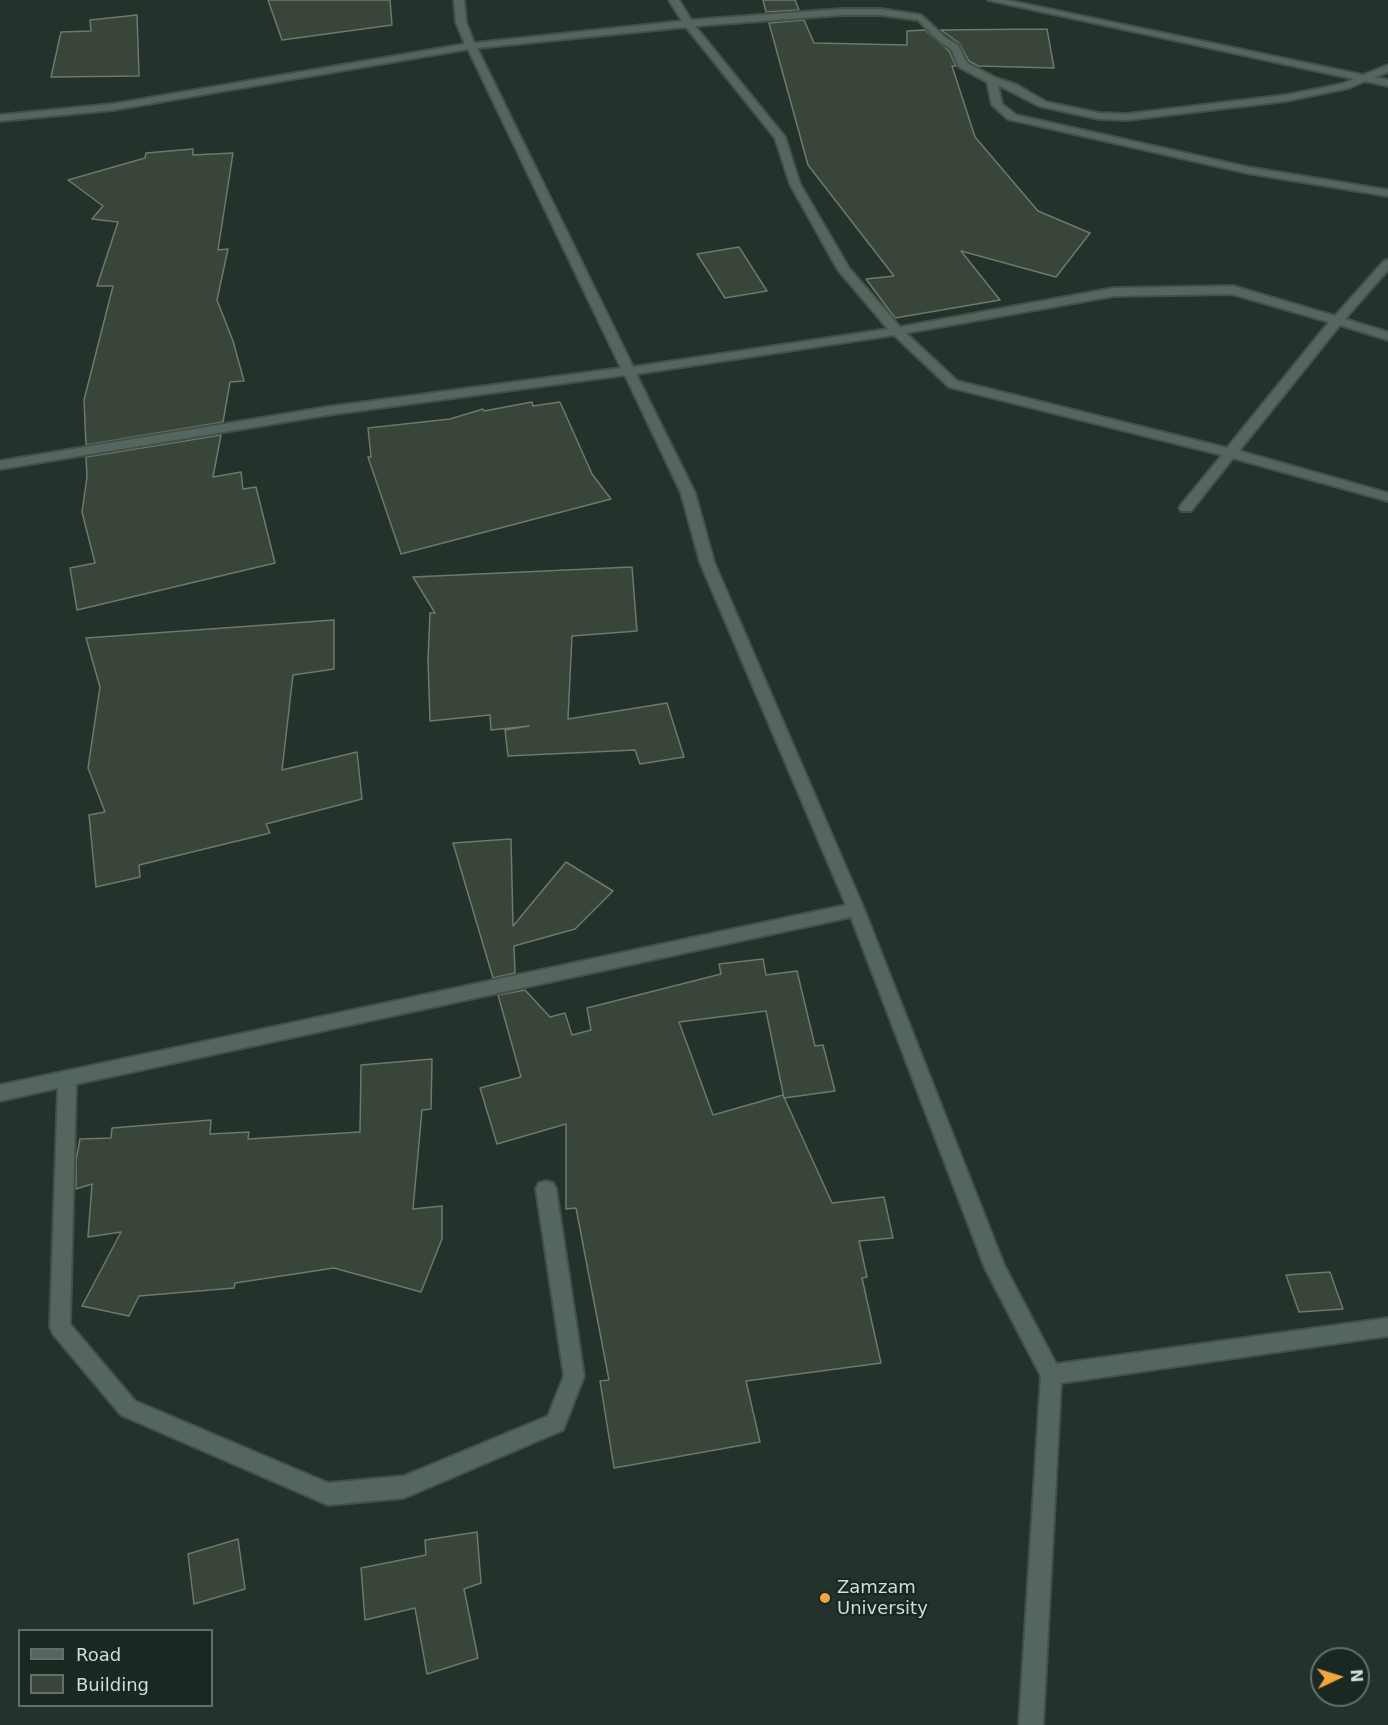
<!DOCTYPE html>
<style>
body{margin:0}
#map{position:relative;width:1388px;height:1725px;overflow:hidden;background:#23322b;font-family:"DejaVu Sans",sans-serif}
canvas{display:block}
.legend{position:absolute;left:18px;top:1629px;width:195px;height:78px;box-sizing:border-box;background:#192821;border:2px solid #63706a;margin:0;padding:8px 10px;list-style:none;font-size:18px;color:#d3dcd7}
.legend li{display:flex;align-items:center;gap:12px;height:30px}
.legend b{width:30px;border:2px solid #63706a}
.north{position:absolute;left:1310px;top:1647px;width:60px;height:60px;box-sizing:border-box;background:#192821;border:2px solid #63706a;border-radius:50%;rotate:86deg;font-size:16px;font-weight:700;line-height:24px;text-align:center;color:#d3dcd7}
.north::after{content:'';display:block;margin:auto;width:21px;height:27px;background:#f2a540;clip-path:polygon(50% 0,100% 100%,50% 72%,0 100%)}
</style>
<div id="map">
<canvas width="1388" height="1725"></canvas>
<ul class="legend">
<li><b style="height:8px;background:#55665e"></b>Road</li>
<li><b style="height:16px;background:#394539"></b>Building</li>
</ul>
<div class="north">N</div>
</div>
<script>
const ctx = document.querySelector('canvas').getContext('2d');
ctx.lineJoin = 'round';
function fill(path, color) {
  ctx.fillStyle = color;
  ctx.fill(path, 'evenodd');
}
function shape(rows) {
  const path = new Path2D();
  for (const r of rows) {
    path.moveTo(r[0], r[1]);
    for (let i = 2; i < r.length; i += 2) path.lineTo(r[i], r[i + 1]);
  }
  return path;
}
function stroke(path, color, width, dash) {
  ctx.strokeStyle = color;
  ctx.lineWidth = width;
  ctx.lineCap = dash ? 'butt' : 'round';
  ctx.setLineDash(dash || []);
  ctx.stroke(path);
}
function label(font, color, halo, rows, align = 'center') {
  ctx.font = font + ' "DejaVu Sans",sans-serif';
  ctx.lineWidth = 4.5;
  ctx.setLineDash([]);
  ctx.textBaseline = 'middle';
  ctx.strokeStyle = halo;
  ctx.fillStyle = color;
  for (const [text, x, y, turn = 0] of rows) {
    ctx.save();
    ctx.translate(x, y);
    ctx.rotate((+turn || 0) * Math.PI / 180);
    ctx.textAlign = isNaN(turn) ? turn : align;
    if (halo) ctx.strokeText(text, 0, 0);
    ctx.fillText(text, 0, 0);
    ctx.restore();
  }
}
const building = shape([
 [268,0,390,0,392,25,282,40,268,0],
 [763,0,795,0,799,10,766,12,763,0],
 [137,15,139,76,51,77,61,32,91,31,90,20,137,15],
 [804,20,814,43,907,45,907,31,925,30,949,51,956,66,952,66,975,137,1038,211,1090,233,1056,277,961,251,1000,300,895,318,866,279,894,276,808,165,769,23,804,20],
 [1047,29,1054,68,978,66,969,61,959,43,941,30,1047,29],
 [193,149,193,155,233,153,218,250,228,249,217,300,233,341,244,381,230,382,223,422,86,445,84,400,113,286,97,286,118,222,92,219,103,206,68,180,145,158,146,153,193,149],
 [739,247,767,291,725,298,697,254,739,247],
 [532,402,533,406,560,402,592,474,611,499,401,554,368,457,371,457,368,428,450,419,483,409,484,411,532,402],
 [221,435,213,477,241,472,243,489,256,487,275,563,77,610,70,568,95,563,82,512,87,477,86,457,221,435],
 [632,567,637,631,572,636,568,719,667,703,684,757,640,764,635,750,508,756,505,730,529,726,491,730,490,715,430,721,428,660,430,613,435,613,413,577,632,567],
 [334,620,334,669,293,675,282,770,357,752,362,799,266,824,270,833,139,865,140,877,96,887,89,815,105,812,88,768,100,687,86,638,334,620],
 [511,839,513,926,566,862,613,891,575,929,514,946,515,973,493,978,453,843,511,839],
 [763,959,766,975,797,971,815,1046,823,1045,835,1091,784,1098,766,1011,679,1022,713,1115,783,1095,832,1203,884,1197,893,1238,859,1241,867,1277,862,1278,881,1363,746,1381,760,1442,614,1468,600,1381,609,1380,576,1208,566,1209,566,1124,497,1144,480,1088,521,1077,498,995,525,990,550,1017,565,1013,572,1035,591,1030,587,1008,721,974,719,964,763,959],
 [432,1059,431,1109,422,1110,413,1209,442,1206,442,1239,421,1292,334,1268,235,1283,234,1288,139,1296,129,1316,82,1306,121,1232,88,1237,92,1184,76,1189,76,1160,80,1139,111,1138,112,1128,211,1120,210,1134,249,1132,248,1139,360,1132,361,1065,432,1059],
 [1330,1272,1343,1309,1299,1312,1286,1275,1330,1272],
 [477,1532,481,1583,464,1589,478,1658,427,1674,415,1608,365,1620,361,1568,426,1555,425,1540,477,1532],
 [238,1539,245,1589,194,1604,188,1554,238,1539]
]);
const minor = shape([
 [454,0,464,0,466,22,474,43,682,21,669,0,679,0,691,20,842,9,881,9,921,15,946,38,958,45,967,63,996,78,1017,85,1046,102,1099,113,1127,114,1286,95,1342,84,1354,79,988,0,1006,0,1363,75,1388,65,1388,72,1375,77,1388,80,1388,86,1365,81,1349,88,1286,101,1127,120,1099,119,1039,106,998,85,1002,104,1016,115,1247,167,1388,190,1388,196,1247,173,1008,119,992,105,987,82,959,67,951,49,940,42,918,20,881,15,842,15,695,26,785,137,800,184,849,268,900,327,1114,288,1233,286,1335,316,1384,261,1388,260,1388,270,1345,319,1388,332,1388,340,1340,325,1239,451,1388,493,1388,501,1233,458,1191,511,1181,511,1179,508,1181,505,1222,455,949,387,894,335,636,374,695,493,714,562,864,909,1004,1265,1056,1364,1388,1318,1388,1336,1061,1383,1043,1725,1019,1725,1041,1376,985,1268,851,917,76,1084,70,1324,135,1401,328,1483,404,1476,548,1416,564,1376,536,1189,539,1183,546,1181,553,1183,556,1189,584,1376,563,1430,404,1498,328,1505,121,1415,53,1334,50,1327,58,1088,0,1101,0,1085,846,905,700,562,681,493,625,375,327,415,0,469,0,461,327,407,621,368,468,49,113,110,0,121,0,115,113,104,465,44,456,22,454,0],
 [686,27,775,138,790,184,838,270,888,329,633,367,477,48,686,27],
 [1232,294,1329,322,1227,448,957,381,906,333,1114,296,1232,294]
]);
const markers = [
 [825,1598,6,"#f2a540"]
];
const nearPoinames = [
 ["Zamzam",837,1588],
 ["University",837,1609]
];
fill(building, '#394539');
stroke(building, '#6d796d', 1.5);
stroke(minor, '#43504a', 4);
fill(minor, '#55665e');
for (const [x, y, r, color] of markers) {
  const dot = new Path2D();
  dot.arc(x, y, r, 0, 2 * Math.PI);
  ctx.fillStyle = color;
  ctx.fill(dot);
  stroke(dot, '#192821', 2);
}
label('18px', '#d3dcd7', '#192821', nearPoinames, 'left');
</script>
